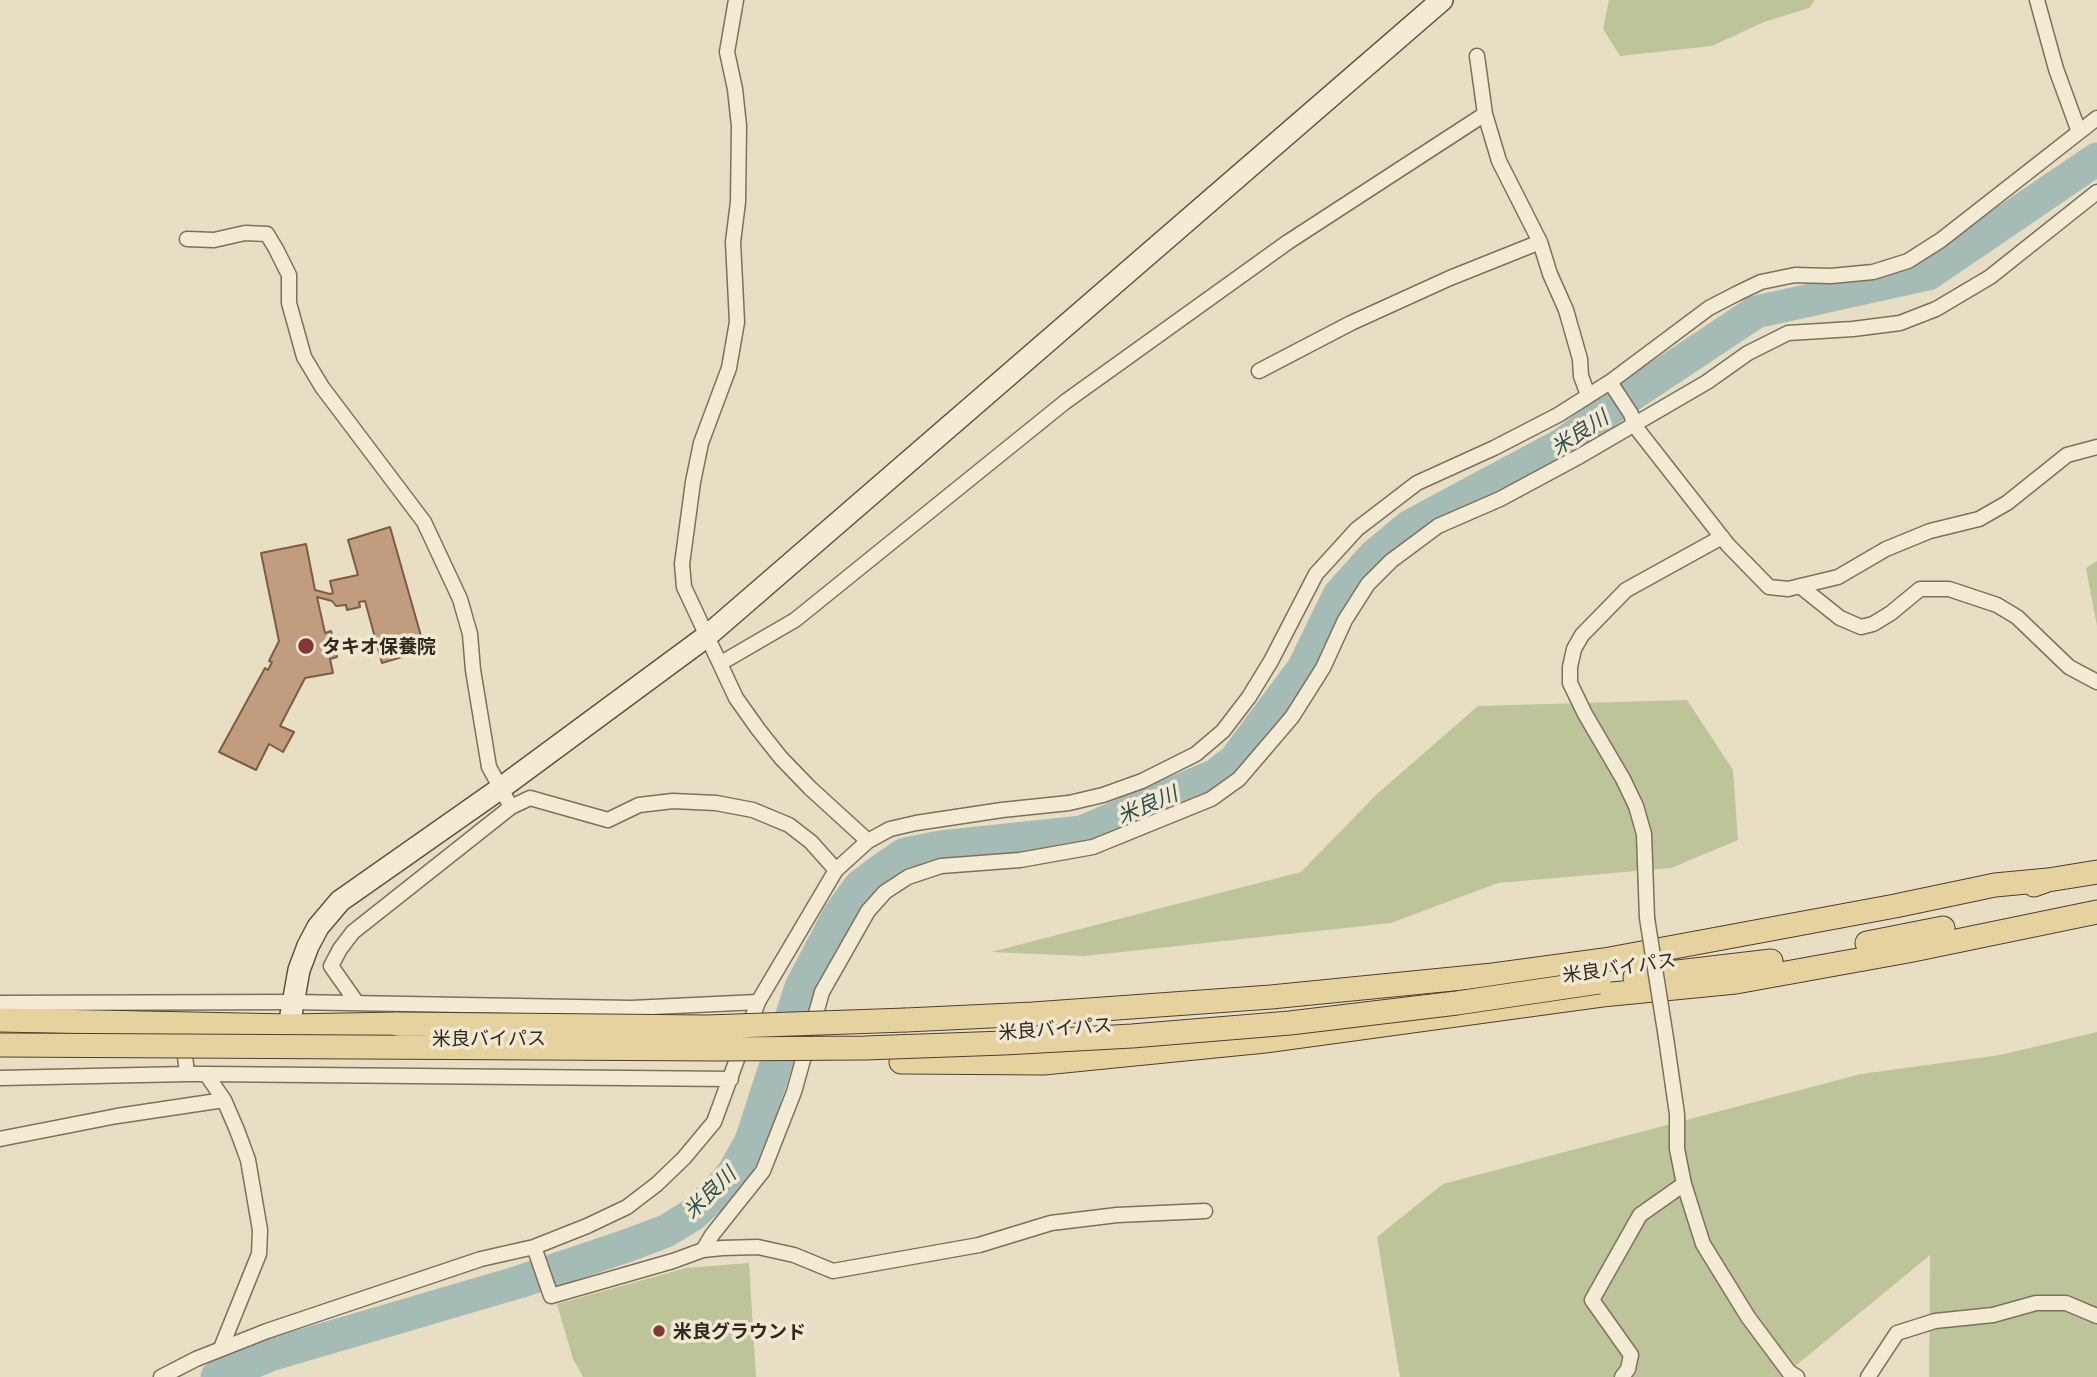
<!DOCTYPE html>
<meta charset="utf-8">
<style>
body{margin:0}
canvas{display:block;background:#e7dec3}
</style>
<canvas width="2097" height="1377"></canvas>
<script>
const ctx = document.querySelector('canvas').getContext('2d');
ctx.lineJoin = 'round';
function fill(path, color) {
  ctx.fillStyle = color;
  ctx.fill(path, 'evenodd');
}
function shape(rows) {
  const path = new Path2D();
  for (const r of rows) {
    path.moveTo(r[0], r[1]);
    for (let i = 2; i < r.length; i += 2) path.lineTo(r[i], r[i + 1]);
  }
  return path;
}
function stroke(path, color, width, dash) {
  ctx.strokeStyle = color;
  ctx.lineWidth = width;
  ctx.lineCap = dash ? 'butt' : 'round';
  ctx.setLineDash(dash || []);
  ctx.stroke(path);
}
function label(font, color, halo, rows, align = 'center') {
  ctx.font = font + ' Georgia,"Noto Sans JP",serif';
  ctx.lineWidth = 7;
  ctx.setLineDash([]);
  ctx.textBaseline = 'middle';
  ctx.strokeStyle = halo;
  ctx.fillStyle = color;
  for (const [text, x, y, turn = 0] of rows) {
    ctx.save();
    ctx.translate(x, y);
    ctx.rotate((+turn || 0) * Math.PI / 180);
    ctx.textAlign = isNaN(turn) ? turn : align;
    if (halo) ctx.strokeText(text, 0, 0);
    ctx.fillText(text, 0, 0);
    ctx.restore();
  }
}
const green = shape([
 [1609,0,1815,0,1809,8,1764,22,1712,46,1620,56,1603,29],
 [2097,561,2097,626,2086,568],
 [1687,700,1733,770,1738,840,1671,868,1498,883,1391,923,1084,956,991,952,1301,872,1377,794,1478,706],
 [2097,1032,2097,1377,1929,1377,1930,1255,1782,1377,1400,1377,1377,1237,1443,1184,1861,1074,2000,1055],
 [749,1263,756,1377,583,1377,573,1359,557,1304,686,1268]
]);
const river = shape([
 [217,1377,270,1355,519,1282,629,1245,666,1231,692,1215,715,1194,733,1173,751,1141,801,987,839,915,860,886,880,871,905,854,941,847,1082,832,1216,775,1235,760,1303,669,1339,595,1374,556,1410,526,1563,444,1613,407,1756,312,1928,274,2097,159]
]);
const building = shape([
 [390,527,425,650,382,663,365,601,359,602,360,607,347,610,346,605,336,606,332,601,317,597,325,633,331,631,337,657,330,659,333,673,305,678,280,726,294,732,283,752,269,744,256,770,219,752,265,668,268,670,272,662,269,661,279,641,261,553,306,544,315,590,330,594,333,593,330,581,358,575,348,540,390,527]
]);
const street = shape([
 [736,0,727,52,735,89,739,126,738,202,733,242,737,322,729,368,701,443,693,482,682,564,684,587,736,698,758,729,781,758,810,788,868,841],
 [2037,0,2056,69,2079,132],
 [1477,56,1485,114,1499,161,1540,242,1550,274,1566,310,1580,359,1581,376,1588,395],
 [187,239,214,240,245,233,267,234,276,249,289,275,289,303,304,357,322,387,424,522,460,599,470,634,473,670,489,767,511,807],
 [1259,371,1351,323,1450,278,1540,242],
 [1610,382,1631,414,1634,425,1728,545,1769,587,1788,589,1838,577,1886,549,1930,531,1979,519,2007,503,2067,455,2097,447],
 [1800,586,1840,618,1861,627,1873,624,1891,613,1920,589,1949,589,1997,605,2017,617,2069,667,2097,682],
 [721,663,795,620,1065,402,1288,242,1485,114],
 [1647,918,1644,834,1636,806,1623,779,1585,714,1570,683,1570,667,1574,649,1582,635,1626,590,1722,537],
 [0,1003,293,1002,631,1008,758,1002],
 [357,1003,331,966,340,949,353,932,511,807,530,798,608,820,639,805,673,801,716,803,753,810,789,825,811,842,836,870],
 [185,1056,187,1074,206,1074,224,1100,237,1130,248,1160,260,1230,259,1254,221,1348],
 [206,1074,731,1079],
 [0,1078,187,1074],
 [0,1139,117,1116,224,1100],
 [1684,1184,1703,1244,1748,1317,1789,1372,1797,1377],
 [534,1247,551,1296,673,1261,703,1250,722,1248,758,1247,794,1255,833,1271,979,1245,1051,1223,1117,1215,1205,1211],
 [703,1250,712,1235,763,1171,794,1092,822,992,868,911,885,892,908,877,941,866,1020,860,1093,847,1211,799,1239,779,1292,717,1323,668,1345,620,1368,584,1391,561,1438,526,1500,499,1580,456,1707,382,1748,353,1788,333,1853,329,1900,323,1936,309,1990,277,2097,192],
 [161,1377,196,1359,267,1331,481,1259,534,1247,587,1226,627,1207,657,1184,684,1158,714,1122,758,1002,836,870,868,841,890,829,916,823,1002,810,1069,803,1103,795,1142,781,1196,754,1223,731,1249,697,1271,661,1316,574,1357,529,1417,483,1494,448,1558,415,1610,382,1709,308,1736,294,1761,282,1795,275,1831,276,1873,272,1908,261,1941,240,2097,118],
 [1622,1377,1628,1369,1631,1355,1592,1300,1640,1215,1684,1184,1677,1149,1677,1114,1666,1038],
 [1868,1377,1897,1333,1935,1321,1993,1315,2036,1303,2066,1303,2097,1316]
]);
const secondary = shape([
 [288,1043,289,1026,299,970,308,946,318,927,340,901,501,788,707,636,1442,0]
]);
const primary = shape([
 [2034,885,2048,880,2097,872],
 [1867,943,1943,928],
 [1635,977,1771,961],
 [0,1020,289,1026,398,1024],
 [906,1020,1033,1014,1271,997,1493,975,1604,960,1895,906,1995,885,2048,880],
 [901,1062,1044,1063,1265,1041,1602,995,1736,982,1908,951,2097,912]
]);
const streetBridge = shape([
 [1647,918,1666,1038]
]);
const primaryBridge = shape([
 [398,1024,707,1027,906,1020],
 [0,1045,719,1049,865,1048,1004,1043,1132,1036,1290,1023,1457,1003,1599,982]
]);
const markers = [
 [306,646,9,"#863634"],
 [659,1331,7,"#863634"]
];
const poiNames = [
 ["タキオ保養院",322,646],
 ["米良グラウンド",673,1331]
];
const streetNames = [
 ["米良バイパス",1619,967,-8],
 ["米良バイパス",1055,1028,-4],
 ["米良バイパス",489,1038]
];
const waterNames = [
 ["米良川",1579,432,-33],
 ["米良川",1147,804,-23],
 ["米良川",709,1192,-44]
];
fill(green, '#bdc499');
stroke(river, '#a5bbb5', 33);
fill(building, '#c19c7e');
stroke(building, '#7b5c45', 2);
stroke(street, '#7f705c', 17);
stroke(secondary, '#61513f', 24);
stroke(primary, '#4e3f30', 25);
stroke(street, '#f4ebd5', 14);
stroke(secondary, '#f4ebd5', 21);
stroke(primary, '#e6d29f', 23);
stroke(streetBridge, '#7f705c', 17, []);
stroke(primaryBridge, '#4e3f30', 25, []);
stroke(streetBridge, '#f4ebd5', 14);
stroke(primaryBridge, '#e6d29f', 23);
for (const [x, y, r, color] of markers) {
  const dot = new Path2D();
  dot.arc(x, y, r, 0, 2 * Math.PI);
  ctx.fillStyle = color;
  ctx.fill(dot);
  stroke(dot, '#f0e8d2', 2.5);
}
label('bold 19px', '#31281e', '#f0e8d2', poiNames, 'left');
label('19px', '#31281e', '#f0e8d2', streetNames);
label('italic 21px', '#2f4f4e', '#f0e8d2', waterNames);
</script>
